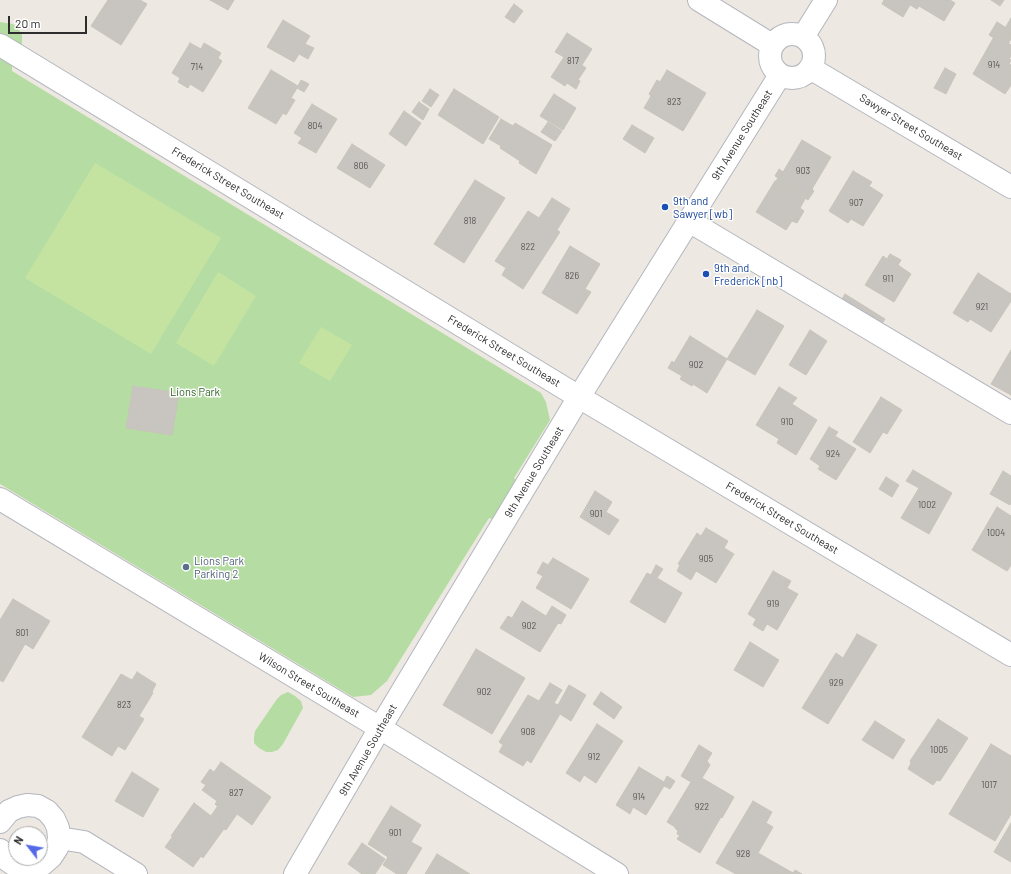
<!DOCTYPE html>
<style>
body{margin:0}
#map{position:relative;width:1011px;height:874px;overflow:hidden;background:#ede8e1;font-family:Barlow,sans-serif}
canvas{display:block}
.north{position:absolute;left:8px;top:826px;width:40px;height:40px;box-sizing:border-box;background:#fff;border:1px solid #ababab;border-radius:50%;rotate:301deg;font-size:11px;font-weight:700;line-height:16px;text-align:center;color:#2d2d2d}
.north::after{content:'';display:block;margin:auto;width:14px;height:18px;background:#5369e7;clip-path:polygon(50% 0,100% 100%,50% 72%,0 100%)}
.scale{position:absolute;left:8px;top:16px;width:79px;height:18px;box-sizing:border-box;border:2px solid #2d2d2d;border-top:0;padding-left:5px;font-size:12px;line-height:14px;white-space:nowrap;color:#2d2d2d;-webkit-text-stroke:3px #fff;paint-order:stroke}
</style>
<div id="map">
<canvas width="1011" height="874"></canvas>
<div class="north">N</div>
<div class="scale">20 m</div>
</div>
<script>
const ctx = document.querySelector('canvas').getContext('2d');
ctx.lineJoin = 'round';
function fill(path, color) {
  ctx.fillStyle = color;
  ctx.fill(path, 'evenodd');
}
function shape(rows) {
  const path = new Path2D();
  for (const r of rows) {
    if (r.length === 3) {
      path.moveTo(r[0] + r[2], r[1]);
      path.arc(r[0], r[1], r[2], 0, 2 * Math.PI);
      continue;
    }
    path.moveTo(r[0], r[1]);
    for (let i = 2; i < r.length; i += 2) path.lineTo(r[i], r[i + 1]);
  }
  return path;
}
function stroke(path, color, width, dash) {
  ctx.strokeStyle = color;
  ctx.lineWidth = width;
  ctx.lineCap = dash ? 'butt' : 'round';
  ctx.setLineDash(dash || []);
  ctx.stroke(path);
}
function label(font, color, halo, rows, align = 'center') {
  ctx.font = font + ' Barlow,sans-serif';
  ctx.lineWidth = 3;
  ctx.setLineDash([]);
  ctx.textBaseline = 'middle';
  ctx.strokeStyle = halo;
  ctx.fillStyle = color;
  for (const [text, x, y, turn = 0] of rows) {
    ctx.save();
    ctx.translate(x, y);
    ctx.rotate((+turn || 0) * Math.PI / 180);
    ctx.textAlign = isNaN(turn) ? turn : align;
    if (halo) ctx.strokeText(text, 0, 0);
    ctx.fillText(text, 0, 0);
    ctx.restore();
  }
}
const green = shape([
 [0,22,13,24,22,33,22,45,27,56,12,65,12,71,541,393,546,402,550,420,514,478,516,480,493,519,489,518,387,681,371,695,353,697,0,484],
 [288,692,295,696,301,701,303,708,283,744,278,750,272,752,266,752,259,748,254,743,254,737,255,731,277,699,281,695]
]);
const pitch = shape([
 [95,163,221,238,151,354,25,278],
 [218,272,256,296,214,366,176,343],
 [321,327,352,345,330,381,299,363]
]);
const building = shape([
 [108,0,140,0,147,4,121,45,91,26,108,0],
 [210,0,234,0,228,10,210,0],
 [884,0,950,0,955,3,944,21,919,6,917,9,910,5,903,17,882,4,884,0],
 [991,0,1004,0,1000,6,991,0],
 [514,4,523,11,514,23,505,17,514,4],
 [1011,18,1011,34,1004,30,1011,18],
 [283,20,310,36,305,44,314,48,308,59,299,54,294,62,267,47,283,20],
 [997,22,1005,27,1004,30,1011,34,1011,39,1008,44,995,35,994,38,989,35,997,22],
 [567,33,592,49,582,65,586,68,578,80,580,81,576,89,567,83,565,86,551,77,564,57,555,52,567,33],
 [995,35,1011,45,1011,56,1009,59,1011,60,1009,64,1011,65,1011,85,1005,94,973,74,995,35],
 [190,43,201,49,204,43,221,53,218,58,222,61,203,92,190,84,188,88,178,82,180,78,172,73,190,43],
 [945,68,956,74,946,94,934,88,945,68],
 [271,70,298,86,301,80,309,84,304,92,297,88,291,98,295,100,286,115,283,113,276,124,248,108,271,70],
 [667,70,706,93,683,131,644,108,651,96,649,94,657,80,660,82,667,70],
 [430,89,439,95,431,107,422,101,430,89],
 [454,89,499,117,483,144,438,115,454,89],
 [554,94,576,108,563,130,540,116,554,94],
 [419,102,429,109,423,120,412,112,419,102],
 [312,104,337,119,316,153,298,143,302,138,294,133,312,104],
 [404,111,421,123,406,146,389,134,404,111],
 [501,119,513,126,515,123,552,145,536,174,519,163,520,161,500,148,501,146,489,139,501,119],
 [548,122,562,131,555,141,541,132,548,122],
 [632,125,654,138,645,153,623,139,632,125],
 [802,140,831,157,812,189,814,191,808,200,776,181,778,178,775,176,779,169,783,172,802,140],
 [352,144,385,165,370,188,337,168,352,144],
 [853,171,872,182,869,186,883,195,863,226,851,219,848,223,829,211,853,171],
 [475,180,505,198,464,263,434,244,475,180],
 [775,181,805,199,800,208,804,211,797,223,792,221,786,230,756,212,775,181],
 [552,198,570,209,557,230,560,232,523,289,502,275,506,268,495,261,528,211,539,218,552,198],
 [570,246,600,264,585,289,591,292,577,314,542,293,570,246],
 [890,254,901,260,898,265,911,274,894,302,865,285,883,256,887,259,890,254],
 [978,273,1011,294,1011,301,991,332,970,319,968,322,953,313,978,273],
 [845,294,885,319,880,327,840,302,845,294],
 [757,310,784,326,755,375,727,359,757,310],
 [810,330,827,341,806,375,789,365,810,330],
 [690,336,727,359,707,393,693,384,692,386,680,379,682,376,668,368,672,361,674,363,690,336],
 [1011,350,1011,395,991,384,1011,350],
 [133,386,179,393,172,435,126,428,133,386],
 [779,387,797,398,792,404,817,420,796,455,777,443,779,439,756,425,779,387],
 [881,397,902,410,887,434,883,432,870,453,853,442,881,397],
 [829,427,838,432,835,436,856,449,836,480,818,469,820,466,810,459,829,427],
 [913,470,952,493,929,534,901,518,919,488,906,481,913,470],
 [1003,471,1011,476,1011,502,1010,505,990,494,1003,471],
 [886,477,899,485,892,497,879,489,886,477],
 [595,491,612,502,606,512,619,520,609,535,580,517,595,491],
 [997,507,1011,516,1011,565,1007,571,972,550,997,507],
 [706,528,728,541,724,548,734,554,716,583,696,571,691,580,677,571,680,565,678,564,697,533,701,536,706,528],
 [553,558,589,579,571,609,536,588,543,576,537,573,543,562,548,565,553,558],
 [656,565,663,569,657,578,682,593,665,623,630,602,647,573,651,575,656,565],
 [773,571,791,581,787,588,798,594,777,630,767,624,763,631,753,625,756,619,748,614,773,571],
 [13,599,50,621,33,649,25,644,3,682,0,680,0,620,13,599],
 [522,601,546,616,552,606,566,615,561,624,558,623,540,652,500,628,508,616,512,618,522,601],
 [857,634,877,645,828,724,802,708,836,653,843,658,857,634],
 [750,642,779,660,763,687,734,670,750,642],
 [476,649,525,678,492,734,443,705,476,649],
 [137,672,156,684,152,692,153,693,139,716,144,719,125,750,118,746,112,756,82,737,121,674,132,680,137,672],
 [550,683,562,690,554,703,558,705,569,685,586,695,571,721,560,714,531,763,527,760,523,766,499,752,503,745,499,742,528,695,539,701,550,683],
 [601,692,622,707,614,719,593,704,601,692],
 [938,719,968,738,940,781,937,780,933,785,908,769,911,763,910,761,938,719],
 [875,721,905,740,893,759,862,740,875,721],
 [597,724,623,741,596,783,584,775,580,782,566,773,597,724],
 [991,744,1011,756,1011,814,995,841,949,814,991,744],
 [699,745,712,753,707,761,710,765,702,778,734,797,722,818,721,817,700,853,677,839,680,835,677,834,678,831,675,828,675,827,667,822,691,782,681,776,699,745],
 [221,762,271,797,252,825,237,814,226,830,224,829,226,826,218,821,226,809,219,804,217,806,215,804,217,801,202,790,206,785,201,782,210,769,214,772,221,762],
 [639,767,664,782,667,776,675,781,670,789,664,786,646,815,633,807,630,814,616,805,639,767],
 [132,772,159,789,143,817,115,801,132,772],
 [753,801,772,812,766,823,773,827,758,853,793,873,795,870,802,874,736,874,716,863,753,801],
 [194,803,211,816,219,804,226,809,218,821,226,826,203,858,201,856,193,867,165,847,173,836,171,836,194,803],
 [391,806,421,825,411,842,422,848,406,874,397,874,383,865,388,857,368,844,391,806],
 [1011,823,1011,862,994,852,1011,823],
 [362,843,385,859,375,874,362,874,348,864,362,843],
 [437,854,470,874,425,874,437,854]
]);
const minor = shape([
 [699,0,772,45],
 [792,56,22],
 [803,37,826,0],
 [0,45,579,397,1011,655],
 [810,68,1011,187],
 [689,221,1011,413],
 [0,499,380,728,617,874],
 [0,822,9,811,18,807,27,805,38,806,47,811,54,819,58,828,59,838,57,848,51,857,43,864,33,867,23,867,13,864,4,858,0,850],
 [59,838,84,842,136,874],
 [295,874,380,728,579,397,780,75]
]);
const markers = [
 [665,207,4,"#1a4fb4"],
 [706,274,4,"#1a4fb4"],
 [186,567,4,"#5c6f8a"]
];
const numberNames = [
 ["817",573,61],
 ["914",994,65],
 ["714",197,67],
 ["823",674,102],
 ["804",315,126],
 ["806",361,166],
 ["903",803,171],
 ["907",856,203],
 ["818",470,221],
 ["822",528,247],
 ["826",572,276],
 ["911",888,279],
 ["921",982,307],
 ["902",696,365],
 ["910",787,422],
 ["924",833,454],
 ["1002",927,505],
 ["901",596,514],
 ["1004",996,533],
 ["905",706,559],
 ["919",773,604],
 ["902",529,626],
 ["801",22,633],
 ["929",836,683],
 ["902",484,692],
 ["823",124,705],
 ["908",528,732],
 ["1005",939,750],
 ["912",594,757],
 ["1017",989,785],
 ["827",236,793],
 ["914",639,797],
 ["922",702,807],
 ["901",395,833],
 ["928",743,854]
];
const streetNames = [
 ["Sawyer Street Southeast",911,127,31],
 ["9th Avenue Southeast",742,135,-58],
 ["Frederick Street Southeast",228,183,31],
 ["Frederick Street Southeast",504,351,31],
 ["9th Avenue Southeast",534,472,-59],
 ["Frederick Street Southeast",782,518,31],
 ["Wilson Street Southeast",309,685,31],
 ["9th Avenue Southeast",368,750,-60]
];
const transitNames = [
 ["9th and",673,201],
 ["Sawyer [wb]",673,214],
 ["9th and",714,268],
 ["Frederick [nb]",714,281]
];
const parkNames = [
 ["Lions Park",195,392]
];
const serviceNames = [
 ["Lions Park",194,561],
 ["Parking 2",194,574]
];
fill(green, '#b5dda3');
fill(pitch, '#c4e3a1');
fill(building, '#c8c5c0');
stroke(building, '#c8c4ba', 1);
stroke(minor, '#b4b6bf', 24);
stroke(minor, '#fff', 22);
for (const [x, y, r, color] of markers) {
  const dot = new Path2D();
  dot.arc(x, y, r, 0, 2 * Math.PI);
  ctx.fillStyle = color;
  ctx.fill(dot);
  stroke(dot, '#fff', 1.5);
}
label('9px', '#545352', null, numberNames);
label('11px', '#2d2d2d', '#fff', streetNames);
label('11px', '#164399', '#fff', transitNames, 'left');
label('11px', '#2e6323', '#fff', parkNames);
label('11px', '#4e5e75', '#fff', serviceNames, 'left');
</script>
